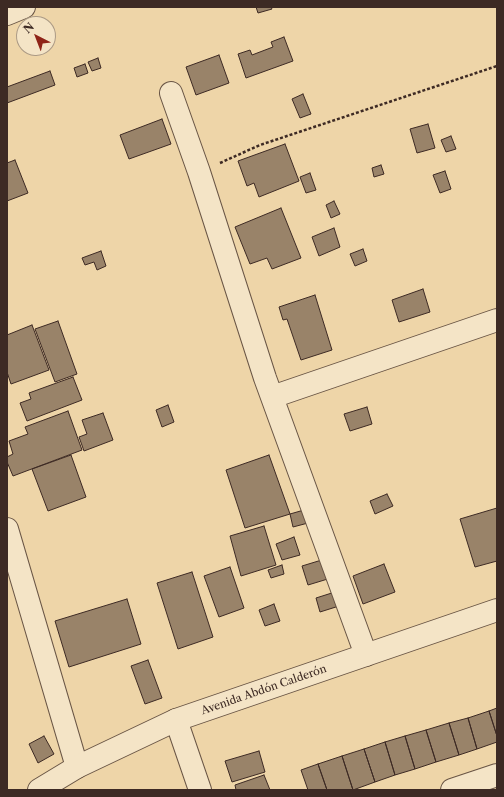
<!DOCTYPE html>
<meta charset="utf-8">
<style>
body{margin:0}
#map{position:relative;width:504px;height:797px;overflow:hidden;background:#eed5a8;font-family:"Libre Caslon Text",serif}
canvas{display:block}
.frame{position:absolute;inset:0;border:8px solid #3d2a24;pointer-events:none}
.north{position:absolute;left:16px;top:16px;width:40px;height:40px;box-sizing:border-box;background:#f4e4c6;border:1px solid #ab9a85;border-radius:50%;rotate:318deg;font-size:11px;font-weight:700;line-height:16px;text-align:center;color:#3d2a24}
.north::after{content:'';display:block;margin:auto;width:14px;height:18px;background:#8f2418;clip-path:polygon(50% 0,100% 100%,50% 72%,0 100%)}
</style>
<div id="map">
<canvas width="504" height="797"></canvas>
<div class="frame"></div>
<div class="north">N</div>
</div>
<script>
const ctx = document.querySelector('canvas').getContext('2d');
ctx.lineJoin = 'round';
function fill(path, color) {
  ctx.fillStyle = color;
  ctx.fill(path, 'evenodd');
}
function shape(rows) {
  const path = new Path2D();
  for (const r of rows) {
    path.moveTo(r[0], r[1]);
    for (let i = 2; i < r.length; i += 2) path.lineTo(r[i], r[i + 1]);
  }
  return path;
}
function stroke(path, color, width, dash) {
  ctx.strokeStyle = color;
  ctx.lineWidth = width;
  ctx.lineCap = dash ? 'butt' : 'round';
  ctx.setLineDash(dash || []);
  ctx.stroke(path);
}
function label(font, color, halo, rows, align = 'center') {
  ctx.font = font + ' "Libre Caslon Text",serif';
  ctx.lineWidth = 3.5;
  ctx.setLineDash([]);
  ctx.textBaseline = 'middle';
  ctx.strokeStyle = halo;
  ctx.fillStyle = color;
  for (const [text, x, y, turn = 0] of rows) {
    ctx.save();
    ctx.translate(x, y);
    ctx.rotate((+turn || 0) * Math.PI / 180);
    ctx.textAlign = isNaN(turn) ? turn : align;
    if (halo) ctx.strokeText(text, 0, 0);
    ctx.fillText(text, 0, 0);
    ctx.restore();
  }
}
const building = shape([
 [256,7,271,7,272,9,258,13,256,7],
 [284,37,293,61,246,78,238,54,250,50,252,55,273,47,271,42,284,37],
 [219,55,229,83,196,95,186,67,219,55],
 [98,58,101,68,92,71,88,62,98,58],
 [85,64,88,73,77,77,74,68,85,64],
 [50,71,55,85,7,103,7,87,50,71],
 [303,94,311,114,300,118,292,99,303,94],
 [162,119,171,144,129,159,120,135,162,119],
 [428,124,435,148,417,153,410,129,428,124],
 [451,136,456,149,446,152,441,140,451,136],
 [285,144,299,181,259,197,254,183,247,186,238,161,285,144],
 [15,160,28,193,7,201,7,163,15,160],
 [381,165,384,174,374,177,372,168,381,165],
 [445,171,451,189,440,193,433,175,445,171],
 [310,173,316,190,306,193,300,177,310,173],
 [334,201,340,214,331,218,326,205,334,201],
 [281,208,301,258,272,269,267,258,250,264,235,227,281,208],
 [334,228,340,247,319,256,312,237,334,228],
 [363,249,367,261,355,266,350,254,363,249],
 [101,251,106,266,97,270,94,262,85,265,82,258,101,251],
 [423,289,430,312,399,322,392,300,423,289],
 [315,295,332,350,301,360,287,319,283,320,279,307,315,295],
 [58,321,77,374,55,382,35,329,58,321],
 [32,325,49,370,11,384,7,372,7,335,32,325],
 [73,377,82,400,27,421,20,403,31,399,29,393,73,377],
 [168,405,174,422,162,427,156,410,168,405],
 [367,407,372,424,350,431,344,414,367,407],
 [68,411,82,450,13,476,7,462,7,457,13,454,9,441,28,434,25,427,68,411],
 [103,413,113,440,84,451,79,437,87,434,82,420,103,413],
 [71,455,86,497,48,511,32,469,71,455],
 [269,455,290,514,245,528,226,470,269,455],
 [387,494,393,506,375,514,370,501,387,494],
 [497,508,497,561,475,567,460,519,497,508],
 [304,510,308,523,293,527,290,514,304,510],
 [264,526,276,565,241,576,230,536,264,526],
 [294,537,300,555,282,560,276,544,294,537],
 [325,559,331,578,308,585,302,566,325,559],
 [384,564,395,592,363,604,353,576,384,564],
 [282,565,284,574,271,578,268,570,282,565],
 [230,567,244,608,219,617,204,576,230,567],
 [192,572,213,637,178,649,157,583,192,572],
 [335,592,339,606,320,612,316,598,335,592],
 [127,599,141,644,69,667,55,621,127,599],
 [274,604,280,621,265,626,259,610,274,604],
 [148,660,162,698,145,704,131,666,148,660],
 [497,708,497,736,489,711,497,708],
 [489,711,497,736,497,742,477,749,468,718,489,711],
 [468,718,477,749,459,755,449,723,468,718],
 [449,723,459,755,436,762,426,730,449,723],
 [426,730,436,762,415,769,405,736,426,730],
 [44,736,54,754,38,763,29,744,44,736],
 [405,736,415,769,395,775,385,742,405,736],
 [385,742,395,775,375,782,364,749,385,742],
 [364,749,375,782,353,790,342,756,364,749],
 [259,751,265,772,232,782,225,761,259,751],
 [342,756,353,790,327,790,318,764,342,756],
 [318,764,327,790,308,790,301,770,318,764],
 [264,775,270,790,236,790,235,785,264,775]
]);
const path = shape([
 [220,163,260,145,497,66]
]);
const minor = shape([
 [7,14,24,7],
 [171,93,199,172,265,378,366,655],
 [272,397,497,320],
 [7,529,77,767],
 [176,720,200,790],
 [452,790,497,775]
]);
const tertiary = shape([
 [39,790,77,767,176,720,497,610]
]);
const streetNames = [
 ["Avenida Abdón Calderón",264,690,-19]
];
fill(building, '#998369');
stroke(building, '#3d2a24', 1);
stroke(minor, '#695545', 24);
stroke(tertiary, '#695545', 24);
stroke(path, '#3d2a24', 2.5, [3, 2]);
stroke(minor, '#f4e4c6', 22);
stroke(tertiary, '#f4e4c6', 22);
label('11px', '#3d2a24', '#f4e4c6', streetNames);
</script>
